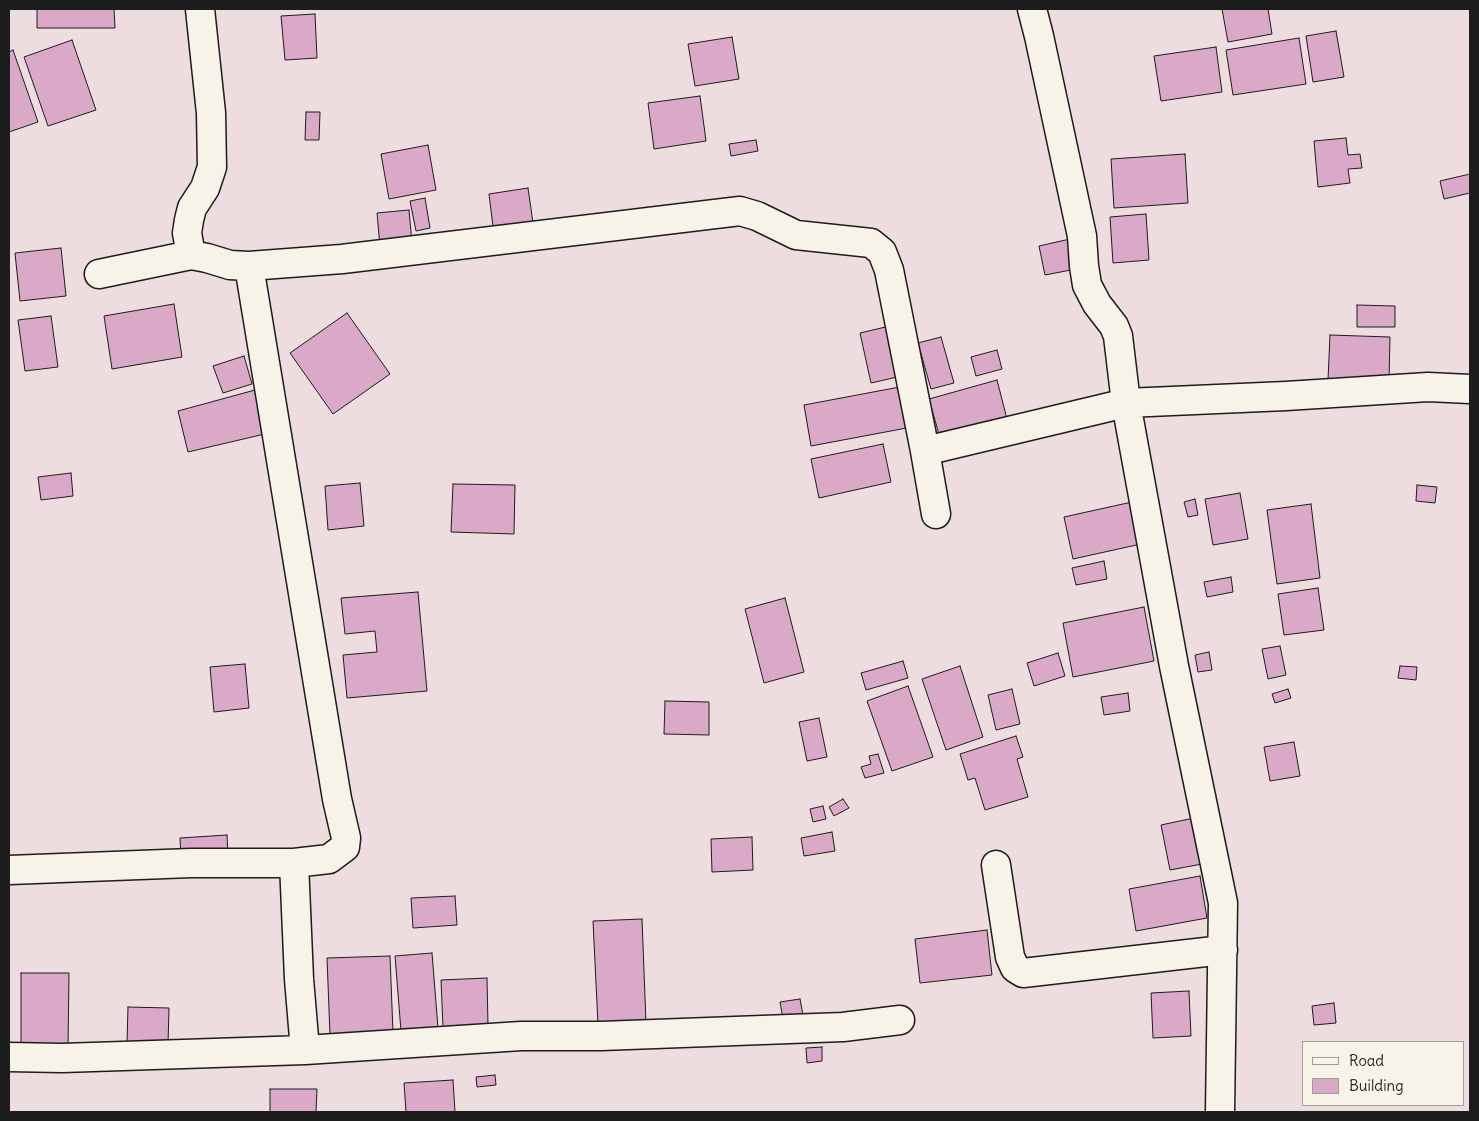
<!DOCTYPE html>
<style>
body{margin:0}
#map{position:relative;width:1479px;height:1121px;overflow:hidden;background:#eeddde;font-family:Delius,sans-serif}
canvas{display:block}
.frame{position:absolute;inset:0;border:10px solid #1c1c1c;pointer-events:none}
.legend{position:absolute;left:1302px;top:1041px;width:162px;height:65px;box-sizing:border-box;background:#f7f3e8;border:1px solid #9f9d96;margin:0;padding:6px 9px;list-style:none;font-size:15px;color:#1c1c1c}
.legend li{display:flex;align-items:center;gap:10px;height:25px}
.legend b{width:25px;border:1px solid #9f9d96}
</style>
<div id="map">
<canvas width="1479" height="1121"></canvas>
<div class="frame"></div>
<ul class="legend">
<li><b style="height:6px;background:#f7f3e8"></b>Road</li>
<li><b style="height:14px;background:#daa9c8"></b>Building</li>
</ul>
</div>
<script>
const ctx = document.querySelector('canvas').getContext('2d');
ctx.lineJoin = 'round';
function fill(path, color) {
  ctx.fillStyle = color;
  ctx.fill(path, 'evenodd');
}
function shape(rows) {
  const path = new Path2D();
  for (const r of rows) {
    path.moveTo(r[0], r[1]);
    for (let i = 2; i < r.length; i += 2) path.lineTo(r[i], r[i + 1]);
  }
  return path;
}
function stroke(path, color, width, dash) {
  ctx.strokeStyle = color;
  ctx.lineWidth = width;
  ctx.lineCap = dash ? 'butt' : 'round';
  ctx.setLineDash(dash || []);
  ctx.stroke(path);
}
const building = shape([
 [37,9,114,9,115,28,37,28,37,9],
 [1222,9,1268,9,1272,34,1228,42,1222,9],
 [315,14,317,58,285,60,281,16,315,14],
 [1336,31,1344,77,1313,82,1306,36,1336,31],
 [732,37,739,79,695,86,688,44,732,37],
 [1299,38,1306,84,1233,95,1226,50,1299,38],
 [72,40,96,110,48,126,24,57,72,40],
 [1216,47,1222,92,1161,101,1154,56,1216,47],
 [13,50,38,122,9,132,9,52,13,50],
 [700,96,706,141,654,149,648,103,700,96],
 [306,112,320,112,319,140,305,140,306,112],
 [1346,138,1348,155,1360,154,1362,168,1348,169,1350,183,1318,187,1314,141,1346,138],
 [756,140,758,151,731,156,729,144,756,140],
 [428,145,436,190,389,199,381,154,428,145],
 [1185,154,1188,203,1114,208,1111,159,1185,154],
 [1470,174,1470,193,1444,199,1440,181,1470,174],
 [528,188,534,230,494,235,489,194,528,188],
 [425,198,430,228,416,231,410,201,425,198],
 [409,210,412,243,380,246,377,213,409,210],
 [1146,214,1149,260,1113,263,1110,217,1146,214],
 [1070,239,1076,269,1045,275,1039,246,1070,239],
 [61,248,66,296,20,301,15,253,61,248],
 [174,304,182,357,112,369,104,316,174,304],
 [1357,305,1395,306,1395,327,1357,327,1357,305],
 [347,313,390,374,333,414,290,353,347,313],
 [51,316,58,367,25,371,18,320,51,316],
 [894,325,906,375,871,383,860,333,894,325],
 [1330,335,1390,337,1389,381,1328,380,1330,335],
 [941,337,954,383,931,389,918,343,941,337],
 [997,350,1002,369,976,376,971,357,997,350],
 [244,356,252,384,223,393,213,366,244,356],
 [997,380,1007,419,940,438,929,399,997,380],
 [905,386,912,427,811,446,804,405,905,386],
 [255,390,269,433,188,452,178,411,255,390],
 [883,444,891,482,819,498,811,459,883,444],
 [71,473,73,496,41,500,38,477,71,473],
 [360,483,364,526,328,530,325,486,360,483],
 [453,484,515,485,514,534,451,532,453,484],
 [1417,485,1437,487,1435,503,1416,501,1417,485],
 [1240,493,1248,539,1213,545,1205,499,1240,493],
 [1195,499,1198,515,1188,517,1184,502,1195,499],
 [1132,502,1141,544,1073,559,1064,517,1132,502],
 [1311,504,1320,578,1277,584,1267,510,1311,504],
 [1104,561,1107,579,1076,585,1072,568,1104,561],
 [1231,577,1233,592,1207,597,1204,582,1231,577],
 [1318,588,1324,630,1284,635,1278,594,1318,588],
 [418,592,427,691,347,698,343,655,377,652,375,631,345,634,341,598,418,592],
 [785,598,804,672,764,683,745,609,785,598],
 [1144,607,1154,661,1073,677,1063,623,1144,607],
 [1280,646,1286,675,1268,679,1262,649,1280,646],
 [1209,652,1212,670,1198,672,1195,655,1209,652],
 [1058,653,1065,676,1034,686,1027,663,1058,653],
 [903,661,908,678,866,690,861,673,903,661],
 [245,664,249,708,214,712,210,667,245,664],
 [960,666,983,737,946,750,922,679,960,666],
 [1400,666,1417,667,1416,680,1398,678,1400,666],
 [908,686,933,757,892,771,867,701,908,686],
 [1012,689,1020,724,996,730,988,695,1012,689],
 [1288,689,1291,698,1275,703,1272,694,1288,689],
 [1128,693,1130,711,1104,715,1101,697,1128,693],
 [665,701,709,702,709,735,664,734,665,701],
 [819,718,827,757,807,761,799,722,819,718],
 [1016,736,1023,757,1017,759,1028,797,985,810,975,778,968,780,960,754,1016,736],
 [1294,742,1300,776,1270,781,1264,747,1294,742],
 [878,754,884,773,865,778,861,767,871,764,869,756,878,754],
 [843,799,849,808,834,816,829,807,843,799],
 [823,806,826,819,813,822,810,809,823,806],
 [1194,818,1202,864,1170,870,1161,825,1194,818],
 [832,832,835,851,804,856,801,838,832,832],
 [227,835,228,855,181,857,180,838,227,835],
 [752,837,753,870,712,872,711,839,752,837],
 [1200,876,1207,918,1136,931,1129,889,1200,876],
 [455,896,457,925,413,928,411,898,455,896],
 [642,919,646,1023,598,1025,593,921,642,919],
 [987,930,992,975,920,983,915,939,987,930],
 [432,953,438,1028,401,1031,395,956,432,953],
 [390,956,393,1033,330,1035,327,958,390,956],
 [21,973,69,973,68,1049,21,1049,21,973],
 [487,978,488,1026,443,1027,441,980,487,978],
 [1189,991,1191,1036,1153,1038,1151,993,1189,991],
 [800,999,803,1015,783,1019,780,1002,800,999],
 [1334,1003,1336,1023,1314,1025,1312,1006,1334,1003],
 [128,1007,169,1008,168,1045,127,1044,128,1007],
 [822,1047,822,1061,807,1063,806,1048,822,1047],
 [495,1075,496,1085,477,1087,476,1077,495,1075],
 [453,1080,455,1112,406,1112,404,1083,453,1080],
 [270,1089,317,1089,316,1112,270,1112,270,1089]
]);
const street = shape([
 [1032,9,1039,36,1082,236,1084,266,1087,285,1097,304,1114,326,1118,336,1126,403,1174,666,1223,903,1220,1112],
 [191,255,207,258,230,265,249,266,342,259,740,211,757,216,796,235,871,243,882,252,889,270,925,451,1126,403,1286,396,1428,387,1470,389],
 [99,274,191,255,187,233,189,220,192,208,205,188,212,167,211,113,200,9],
 [925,451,936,514],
 [294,863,299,979,305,1050],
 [996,865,1010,957,1015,968,1023,973,1223,950],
 [9,870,191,863,294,863,329,859,345,847,346,838,337,799,249,266],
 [9,1057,62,1058,305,1050,521,1036,601,1036,843,1027,900,1020]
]);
fill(building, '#daa9c8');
stroke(building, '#1c1c1c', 1);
stroke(street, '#1c1c1c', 31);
stroke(street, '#f7f3e8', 28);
</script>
